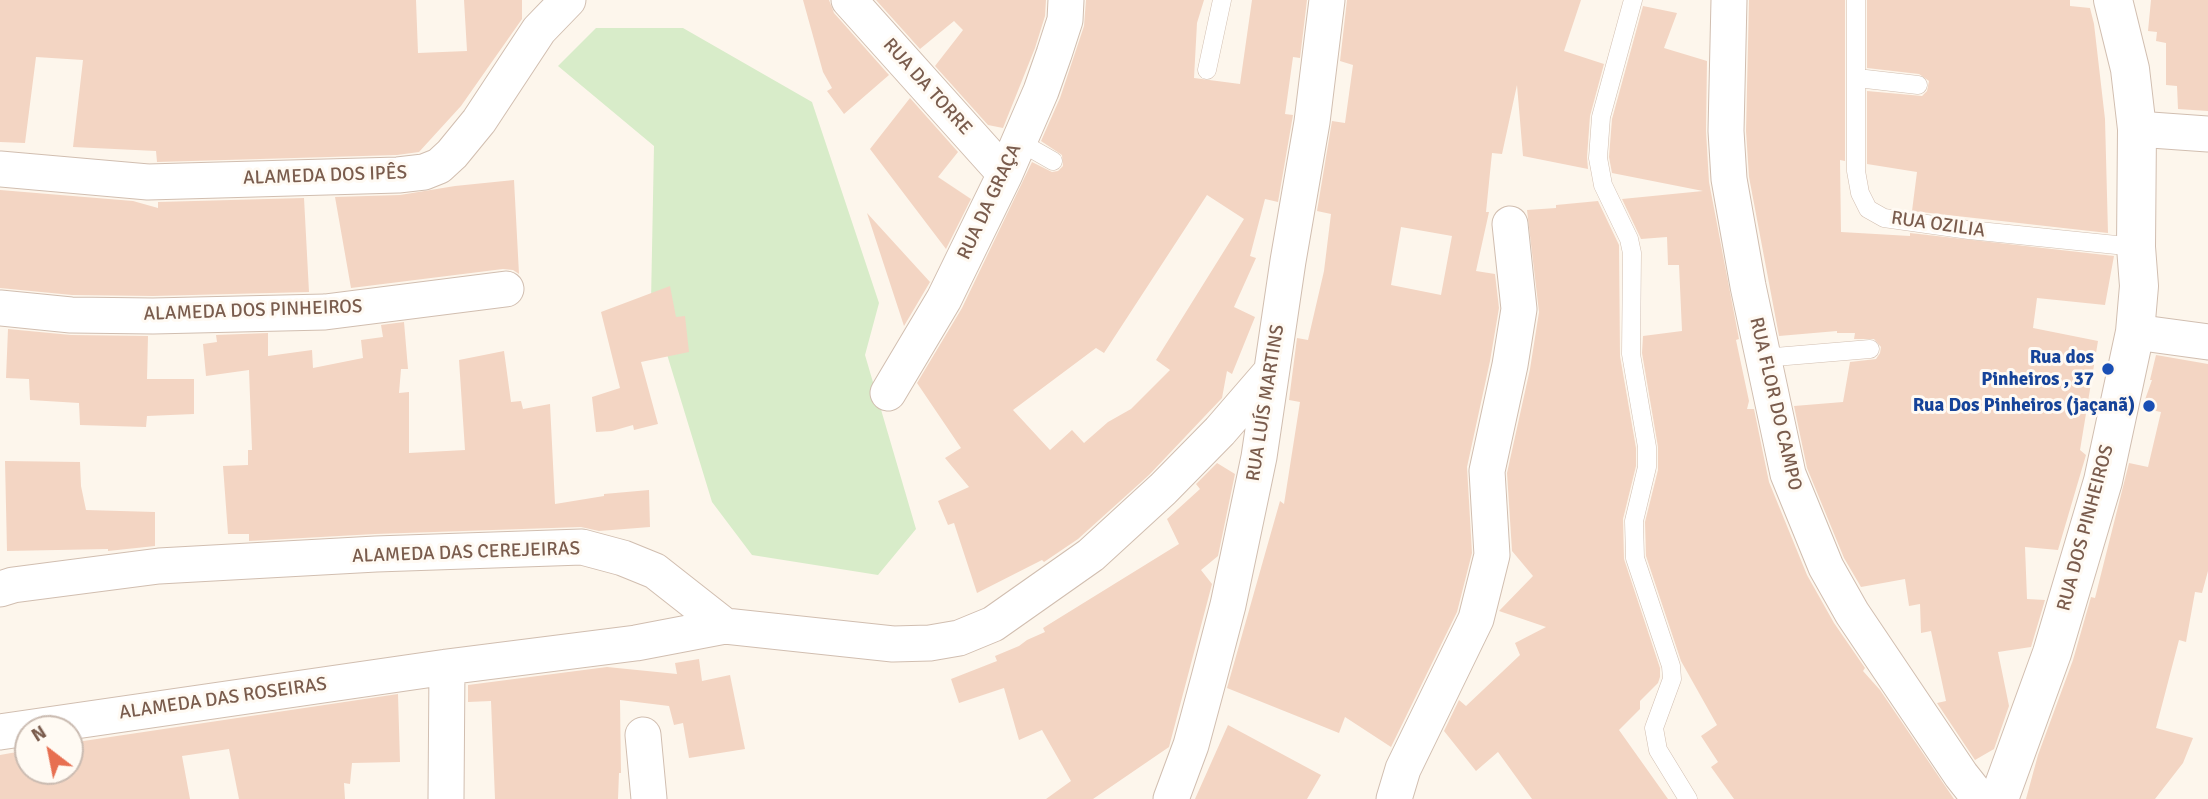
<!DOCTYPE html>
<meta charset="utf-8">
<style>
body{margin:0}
#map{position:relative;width:2208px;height:799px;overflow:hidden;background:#fdf6ec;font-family:Signika,sans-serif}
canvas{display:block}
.north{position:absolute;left:14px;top:715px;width:70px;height:70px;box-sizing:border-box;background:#fffaf3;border:2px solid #cabbb1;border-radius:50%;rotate:328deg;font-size:19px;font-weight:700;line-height:28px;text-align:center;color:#7a5c4d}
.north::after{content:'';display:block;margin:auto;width:24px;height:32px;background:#e76f51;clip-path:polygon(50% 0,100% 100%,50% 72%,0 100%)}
</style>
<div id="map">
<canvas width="2208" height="799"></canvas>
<div class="north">N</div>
</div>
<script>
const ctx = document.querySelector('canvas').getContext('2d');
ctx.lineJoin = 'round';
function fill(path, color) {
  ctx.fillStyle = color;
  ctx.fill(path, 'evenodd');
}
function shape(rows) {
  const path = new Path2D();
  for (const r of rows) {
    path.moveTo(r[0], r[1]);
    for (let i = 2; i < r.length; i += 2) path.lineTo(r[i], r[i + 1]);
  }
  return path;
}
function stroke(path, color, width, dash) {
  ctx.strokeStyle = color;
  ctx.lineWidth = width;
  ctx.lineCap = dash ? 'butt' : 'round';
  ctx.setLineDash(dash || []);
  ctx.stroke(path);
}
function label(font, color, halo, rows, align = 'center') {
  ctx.font = font + ' Signika,sans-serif';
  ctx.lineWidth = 6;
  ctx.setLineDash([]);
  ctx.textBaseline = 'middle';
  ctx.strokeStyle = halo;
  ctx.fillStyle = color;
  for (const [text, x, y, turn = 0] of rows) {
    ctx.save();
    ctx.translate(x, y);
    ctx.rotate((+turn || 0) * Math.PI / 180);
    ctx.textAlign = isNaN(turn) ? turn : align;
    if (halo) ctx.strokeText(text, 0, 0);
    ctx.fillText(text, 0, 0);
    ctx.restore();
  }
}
const green = shape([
 [596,28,683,28,812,102,879,303,865,355,916,529,878,575,752,555,712,502,651,302,654,146,558,66]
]);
const building = shape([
 [0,0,416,0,418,53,467,51,464,0,522,0,522,19,461,106,419,152,397,155,157,162,156,151,73,147,83,60,36,57,25,143,0,142],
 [803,0,829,0,834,13,889,75,844,114,827,91,832,88,823,72],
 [876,0,1046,0,1045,16,1035,48,1003,128,988,125,935,66,963,30,954,21,920,49],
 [1086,0,1204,0,1197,23,1194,78,1240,84,1252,0,1307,0,1300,58,1293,57,1285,114,1293,115,1278,202,1265,199,1250,256,1256,258,1234,307,1255,317,1232,374,1227,371,1222,398,1149,475,1078,539,1044,562,1042,560,977,593,954,523,948,525,938,501,969,487,945,458,961,448,917,383,962,308,1032,162,1052,172,1058,171,1063,166,1062,155,1041,141,1060,98,1084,26],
 [1207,195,1244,219,1156,360,1170,370,1131,409,1108,422,1084,443,1072,430,1050,450,1013,410,1096,348,1104,353],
 [1347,0,1581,0,1564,51,1604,64,1590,116,1587,157,1588,169,1523,156,1517,85,1502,154,1492,153,1486,212,1489,212,1476,271,1495,274,1499,308,1490,361,1467,467,1472,553,1457,612,1391,747,1345,717,1339,733,1227,688,1280,501,1284,504,1300,402,1289,400,1297,338,1308,340,1324,271,1331,214,1317,211,1332,121,1345,123,1353,65,1340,61],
 [1401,227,1452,236,1441,295,1391,285],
 [1749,0,1845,0,1845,161,1840,160,1841,232,1910,236,1910,233,2114,256,2105,305,2037,298,2033,328,2098,341,2080,450,2086,455,2058,550,2025,547,2027,599,2045,600,2031,647,1998,652,2009,706,1994,749,1975,760,1937,703,1946,701,1931,631,1921,633,1920,604,1909,606,1905,579,1861,587,1844,558,1807,468,1794,406,1843,402,1850,362,1876,359,1880,353,1881,347,1874,339,1854,339,1855,333,1837,333,1837,331,1779,336,1749,177,1746,131],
 [1867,0,2070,0,2070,6,2090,8,2094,24,2105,119,2108,233,1912,211,1917,172,1867,164,1867,91,1922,96,1927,91,1929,81,1919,74,1867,68],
 [2151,0,2208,0,2208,111,2178,109,2177,86,2166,85,2166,43,2156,41,2157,32,2148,31],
 [1643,6,1677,13,1664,48,1707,61,1706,131,1709,182,1739,339,1736,340,1749,401,1747,409,1754,409,1769,482,1807,575,1834,623,1865,668,1863,671,1880,690,1954,799,1734,799,1711,767,1718,762,1701,736,1717,725,1681,661,1646,556,1645,522,1658,470,1658,447,1642,353,1643,336,1682,331,1679,265,1668,265,1667,237,1641,239,1622,199,1703,191,1612,173,1609,157,1612,119],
 [910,98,958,152,938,177,971,199,946,249,870,149],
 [514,180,519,274,513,270,503,269,351,288,335,197,400,195,455,186],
 [0,190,133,201,158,208,158,202,304,198,309,292,153,296,72,295,0,288],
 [1598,201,1619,245,1620,356,1636,448,1636,466,1623,519,1624,559,1660,668,1660,677,1658,683,1640,701,1640,709,1619,730,1668,799,1532,799,1498,752,1476,771,1444,731,1459,700,1466,706,1520,655,1515,643,1546,627,1499,611,1533,576,1512,551,1507,473,1530,369,1539,312,1527,210,1556,208,1556,205],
 [867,213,930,282,904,326],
 [670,286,676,317,685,316,689,352,641,362,658,424,634,430,633,425,612,431,596,432,592,397,620,388,601,312],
 [404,322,408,369,401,369,399,393,409,392,409,453,465,450,459,360,504,351,511,402,521,401,523,409,550,404,555,504,604,496,604,494,649,490,650,527,599,531,581,527,375,534,249,541,249,534,228,534,223,466,248,465,248,450,252,450,249,370,206,376,203,344,217,342,216,335,268,333,268,356,312,350,313,368,363,358,361,340,383,337,381,325],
 [8,329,71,335,148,336,147,379,194,379,194,414,147,416,146,427,80,425,79,403,30,400,29,379,6,378],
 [2156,355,2208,364,2208,571,2202,593,2195,592,2186,642,2179,640,2156,728,2193,738,2183,763,2155,799,2026,799,2038,755,2073,660,2091,597,2095,598,2129,463,2148,467,2161,412,2142,408,2152,380,2150,380],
 [5,461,80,462,81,486,86,510,155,512,155,546,108,551,108,549,7,551],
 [1217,463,1235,474,1218,556,1201,570,1212,584,1169,747,1093,799,1046,799,1071,781,1042,730,1019,740,1004,688,959,703,951,679,997,661,995,656,1019,646,1027,640,1045,632,1043,628,1179,544,1167,519,1200,489,1196,484],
 [699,659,702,681,730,675,745,749,689,758,683,723,674,725,669,706,620,700,621,773,619,773,618,799,495,799,491,701,468,702,468,685,607,667,677,674,675,663],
 [398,694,400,762,352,763,350,784,344,783,345,799,239,799,229,749,182,756,190,799,0,799,0,755,28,750,28,771,70,771,70,743],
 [1228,725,1321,775,1307,799,1195,799]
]);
const service = shape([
 [1633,0,1601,117,1598,158,1603,185,1629,239,1632,253,1631,354,1647,447,1647,467,1634,521,1635,558,1671,666,1672,679,1654,728,1658,750,1688,799],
 [1856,0,1856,171,1860,193,1868,209,1884,218,1969,230,2136,247],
 [1207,70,1222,0],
 [1857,78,1918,85],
 [1018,141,1053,161],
 [1763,358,1870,349]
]);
const minor = shape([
 [849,0,1005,174],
 [1729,0,1726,131,1729,179,1748,286,1788,474,1826,567,1852,613,1961,775,1980,799],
 [2137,129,2208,134],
 [0,169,148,182,398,175,424,172,439,166,452,154,479,121,539,30,568,0],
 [0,308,71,315,153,316,325,312,506,289],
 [2135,332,2208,342],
 [888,393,944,299,1005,174,1041,91,1054,54,1065,20,1066,0],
 [0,589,13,585,159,566,376,554,582,547,623,558,655,571,725,626,893,644,930,643,959,638,993,624,1091,555,1163,489,1220,431,1271,372],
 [0,732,447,667,636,643,725,626],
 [643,735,649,799],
 [446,799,447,667],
 [1171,799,1191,745,1209,678,1228,605,1259,457,1288,261,1312,122,1327,0],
 [1394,799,1403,769,1476,619,1492,555,1487,471,1510,365,1519,309,1510,224]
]);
const tertiary = shape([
 [1999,799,2052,653,2103,481,2135,332,2139,286,2136,247,2137,129,2130,69,2113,0]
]);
const markers = [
 [2108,369,7,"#1a4fb4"],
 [2149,406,7,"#1a4fb4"]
];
const streetNames = [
 ["RUA DA TORRE",927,87,48],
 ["ALAMEDA DOS IPÊS",325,176,-2],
 ["RUA DA GRAÇA",990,202,-65],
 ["RUA OZILIA",1938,225,8],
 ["ALAMEDA DOS PINHEIROS",253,311,-2],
 ["RUA LUÍS MARTINS",1266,403,-81],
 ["RUA FLOR DO CAMPO",1775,404,77],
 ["RUA DOS PINHEIROS",2086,528,-75],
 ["ALAMEDA DAS CEREJEIRAS",466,553,-2],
 ["ALAMEDA DAS ROSEIRAS",223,699,-8]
];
const transitNames = [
 ["Rua dos",2094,358],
 ["Pinheiros , 37",2094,380],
 ["Rua Dos Pinheiros (jaçanã)",2135,406]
];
fill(green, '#d8ecc9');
fill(building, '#f3d5c3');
stroke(service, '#d1beb0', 19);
stroke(minor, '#d1beb0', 37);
stroke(tertiary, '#d1beb0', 40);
stroke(service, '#fff', 18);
stroke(minor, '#fff', 35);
stroke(tertiary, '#fff', 38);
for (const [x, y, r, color] of markers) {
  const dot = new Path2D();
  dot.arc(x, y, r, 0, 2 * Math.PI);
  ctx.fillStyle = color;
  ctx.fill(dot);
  stroke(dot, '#fffaf3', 2.5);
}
label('19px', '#7a5c4d', '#fffaf3', streetNames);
label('bold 19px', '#164399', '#fffaf3', transitNames, 'right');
</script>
